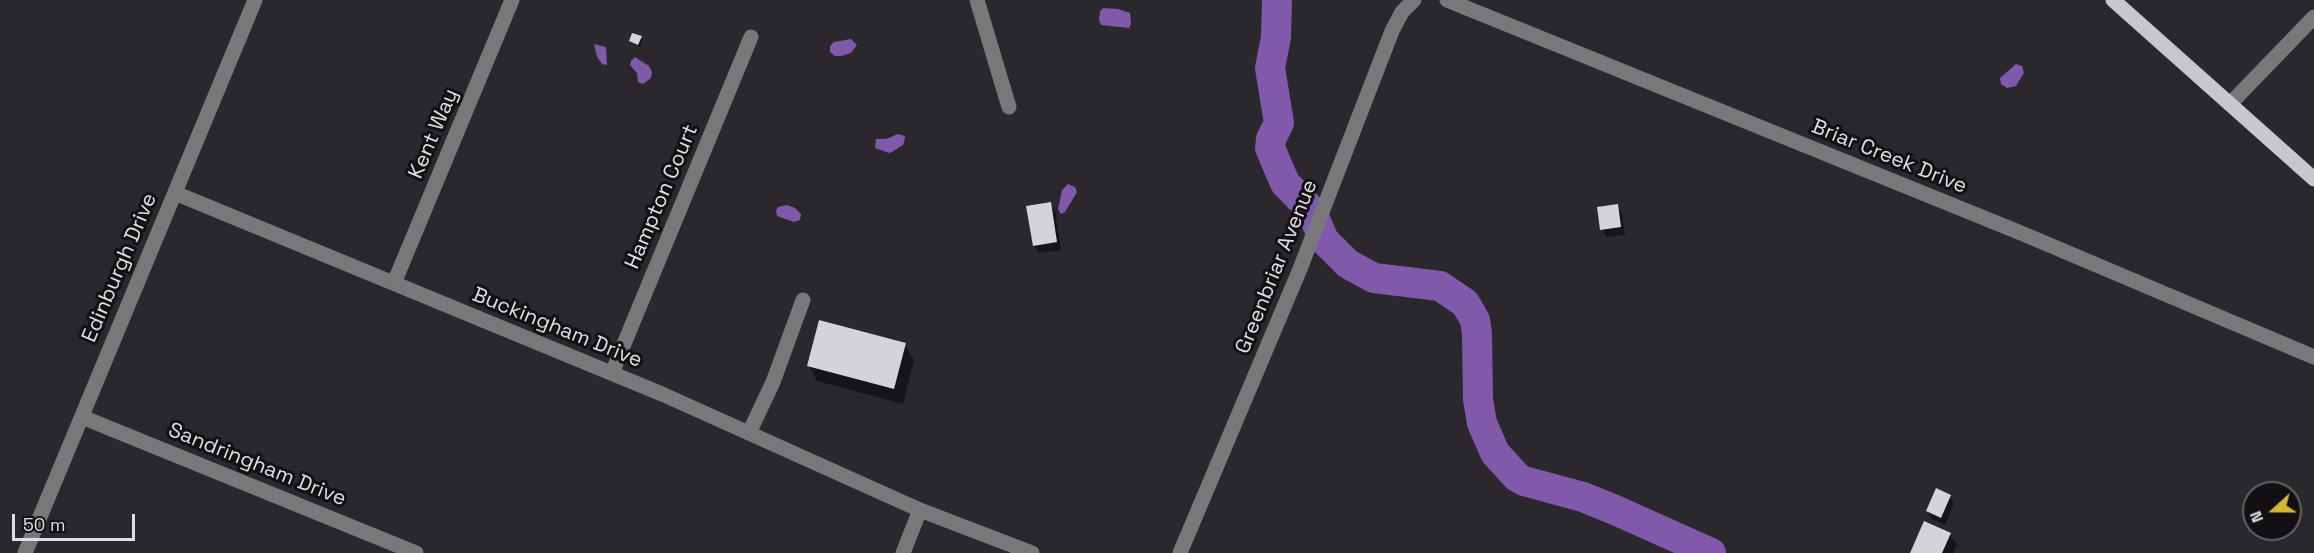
<!DOCTYPE html>
<style>
body{margin:0}
#map{position:relative;width:2314px;height:553px;overflow:hidden;background:#2a272d;font-family:"Space Grotesk",sans-serif}
canvas{display:block}
.north{position:absolute;left:2242px;top:481px;width:60px;height:60px;box-sizing:border-box;background:#121013;border:2px solid #646266;border-radius:50%;rotate:249deg;font-size:16px;font-weight:700;line-height:24px;text-align:center;color:#e0dee2}
.north::after{content:'';display:block;margin:auto;width:21px;height:27px;background:#d4b635;clip-path:polygon(50% 0,100% 100%,50% 72%,0 100%)}
.scale{position:absolute;left:12px;top:514px;width:123px;height:27px;box-sizing:border-box;border:3px solid #e0dee2;border-top:0;padding-left:8px;font-size:18px;line-height:21px;white-space:nowrap;color:#e0dee2;-webkit-text-stroke:4px #121013;paint-order:stroke}
</style>
<div id="map">
<canvas width="2314" height="553"></canvas>
<div class="north">N</div>
<div class="scale">50 m</div>
</div>
<script>
const ctx = document.querySelector('canvas').getContext('2d');
ctx.lineJoin = 'round';
function fill(path, color) {
  ctx.fillStyle = color;
  ctx.fill(path, 'evenodd');
}
function shape(rows) {
  const path = new Path2D();
  for (const r of rows) {
    path.moveTo(r[0], r[1]);
    for (let i = 2; i < r.length; i += 2) path.lineTo(r[i], r[i + 1]);
  }
  return path;
}
function stroke(path, color, width, dash) {
  ctx.strokeStyle = color;
  ctx.lineWidth = width;
  ctx.lineCap = dash ? 'butt' : 'round';
  ctx.setLineDash(dash || []);
  ctx.stroke(path);
}
function label(font, color, halo, rows, align = 'center') {
  ctx.font = font + ' "Space Grotesk",sans-serif';
  ctx.lineWidth = 6;
  ctx.setLineDash([]);
  ctx.textBaseline = 'middle';
  ctx.strokeStyle = halo;
  ctx.fillStyle = color;
  for (const [text, x, y, turn = 0] of rows) {
    ctx.save();
    ctx.translate(x, y);
    ctx.rotate((+turn || 0) * Math.PI / 180);
    ctx.textAlign = isNaN(turn) ? turn : align;
    if (halo) ctx.strokeText(text, 0, 0);
    ctx.fillText(text, 0, 0);
    ctx.restore();
  }
}
const water = shape([
 [1103,8,1118,9,1130,13,1131,24,1129,28,1101,25,1099,20,1100,11],
 [851,39,857,45,851,53,841,56,835,56,830,52,830,46,834,42],
 [594,44,606,47,607,65,602,64,597,57],
 [635,57,649,66,652,72,651,78,643,84,638,82,637,73,630,65,631,61],
 [2016,64,2022,66,2024,73,2016,86,2007,88,2001,84,2000,78],
 [898,134,905,136,904,142,903,145,892,152,889,153,875,148,876,139,886,139],
 [1068,184,1075,187,1077,192,1065,212,1061,214,1058,209,1062,190],
 [787,205,795,208,801,214,800,220,794,222,777,216,776,210,778,207]
]);
const shadow = shape([
 [641,38,642,41,640,47,630,41],
 [1050,204,1055,211,1061,250,1039,253,1034,246],
 [1617,206,1622,213,1625,235,1606,237,1602,229],
 [905,345,914,360,903,404,817,381,809,366],
 [1950,496,1954,504,1945,525,1932,519,1927,511],
 [1950,534,1957,545,1953,553,1912,553]
]);
const river = shape([
 [1277,0,1276,37,1270,68,1279,123,1271,139,1270,148,1285,183,1311,210,1324,240,1348,264,1374,278,1440,286,1465,303,1475,320,1477,334,1478,399,1482,423,1495,453,1517,477,1524,481,1583,497,1615,510,1711,553]
]);
const building = shape([
 [632,33,642,36,638,45,629,41],
 [1051,202,1057,242,1033,246,1026,206],
 [1618,204,1621,227,1600,230,1597,207],
 [819,320,906,343,894,389,807,366],
 [1936,488,1951,495,1941,518,1926,511],
 [1924,521,1951,533,1942,553,1910,553]
]);
const minor = shape([
 [977,0,1009,107],
 [1447,0,2021,233,2314,357],
 [2230,104,2314,17],
 [175,193,662,394,920,510,1032,553],
 [394,283,512,0],
 [612,373,751,37],
 [82,417,416,553],
 [749,433,773,382,803,300],
 [25,553,255,0],
 [903,553,920,510],
 [1180,553,1300,269,1392,31,1402,12,1414,0]
]);
const major = shape([
 [2113,0,2314,179]
]);
const streetNames = [
 ["Kent Way",434,134,-67],
 ["Briar Creek Drive",1889,157,22],
 ["Hampton Court",662,197,-67],
 ["Greenbriar Avenue",1277,267,-68],
 ["Edinburgh Drive",120,268,-67],
 ["Buckingham Drive",557,328,22],
 ["Sandringham Drive",257,465,22]
];
fill(water, '#8159ab');
fill(shadow, '#0007');
stroke(river, '#8159ab', 30);
fill(building, '#d5d2da');
stroke(minor, '#78777a', 15);
stroke(major, '#c9c6cd', 15);
label('21px', '#e0dee2', '#121013', streetNames);
</script>
